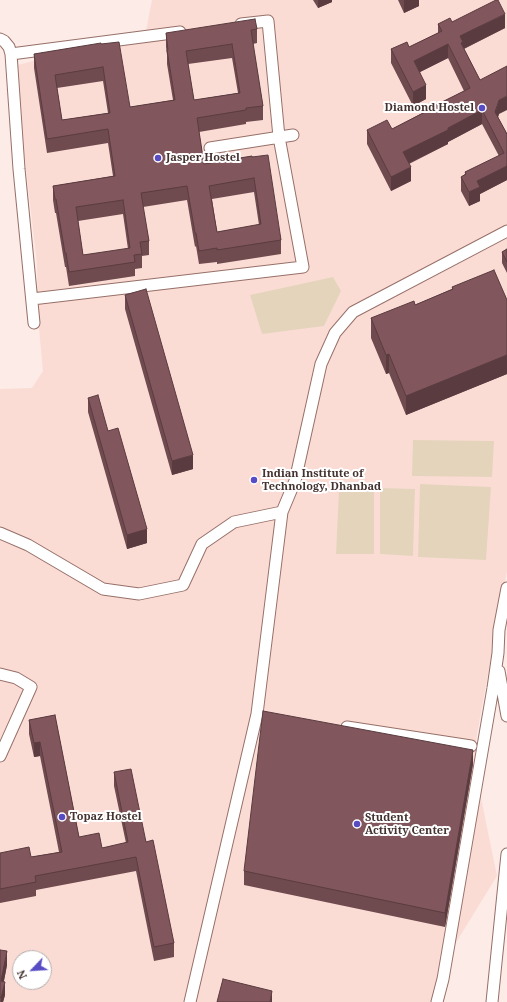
<!DOCTYPE html>
<style>
body{margin:0}
#map{position:relative;width:507px;height:1002px;overflow:hidden;background:#fcebe7;font-family:"Noto Serif",serif}
canvas{display:block}
.north{position:absolute;left:12px;top:950px;width:40px;height:40px;box-sizing:border-box;background:#fff;border:1px solid #b4adac;border-radius:50%;rotate:245deg;font-size:11px;font-weight:700;line-height:16px;text-align:center;color:#43322f}
.north::after{content:'';display:block;margin:auto;width:14px;height:18px;background:#584cc4;clip-path:polygon(50% 0,100% 100%,50% 72%,0 100%)}
</style>
<div id="map">
<canvas width="507" height="1002"></canvas>
<div class="north">N</div>
</div>
<script>
const ctx = document.querySelector('canvas').getContext('2d');
ctx.lineJoin = 'round';
function fill(path, color) {
  ctx.fillStyle = color;
  ctx.fill(path, 'evenodd');
}
function shape(rows) {
  const path = new Path2D();
  for (const r of rows) {
    path.moveTo(r[0], r[1]);
    for (let i = 2; i < r.length; i += 2) path.lineTo(r[i], r[i + 1]);
  }
  return path;
}
function stroke(path, color, width, dash) {
  ctx.strokeStyle = color;
  ctx.lineWidth = width;
  ctx.lineCap = dash ? 'butt' : 'round';
  ctx.setLineDash(dash || []);
  ctx.stroke(path);
}
function label(font, color, halo, rows, align = 'center') {
  ctx.font = font + ' "Noto Serif",serif';
  ctx.lineWidth = 4;
  ctx.setLineDash([]);
  ctx.textBaseline = 'middle';
  ctx.strokeStyle = halo;
  ctx.fillStyle = color;
  for (const [text, x, y, turn = 0] of rows) {
    ctx.save();
    ctx.translate(x, y);
    ctx.rotate((+turn || 0) * Math.PI / 180);
    ctx.textAlign = isNaN(turn) ? turn : align;
    if (halo) ctx.strokeText(text, 0, 0);
    ctx.fillText(text, 0, 0);
    ctx.restore();
  }
}
const built = shape([
 [152,0,507,0,507,571,477,734,474,764,497,876,444,962,432,1002,0,1002,0,389,32,388,43,371,38,318,37,264,14,66,146,31],
 [20,958,44,958,44,982,20,982]
]);
const green = shape([
 [333,277,341,291,324,326,262,334,250,295],
 [413,440,494,441,492,477,412,476],
 [420,484,491,487,486,560,418,557],
 [374,488,374,554,336,554,339,489],
 [380,488,415,489,413,556,380,554]
]);
const street = shape([
 [0,39,4,41,9,47,11,54,19,169,34,323],
 [11,54,180,32],
 [210,148,293,135],
 [32,299,303,267,279,137,268,21,241,24],
 [0,533,28,545,103,589,139,594,183,585,202,544,234,522,282,512],
 [499,671,507,716],
 [0,674,16,678,31,687,0,756],
 [347,727,471,746],
 [190,1002,257,714,282,512,295,481,321,364,335,333,353,312,507,231],
 [437,1002,443,979,493,688,498,653,499,630,507,588],
 [492,1002,507,854]
]);
const wall = shape([
 [313,0,332,0,332,2,318,8],
 [398,0,419,0,419,6,404,13],
 [452,22,505,28,464,49,480,80,499,114,498,117,507,134,507,180,480,194,480,201,469,206,461,191,461,177,465,174,465,172,499,156,482,124,448,142,448,144,409,164,411,181,391,191,367,144,367,130,392,129,430,109,430,108,464,91,448,58,420,72,426,99,413,106,391,63,391,49,409,47,438,33,438,24],
 [257,29,257,43,253,44,263,106,263,120,246,122,246,124,199,132,204,164,252,156,281,240,281,254,217,264,217,262,199,264,196,246,195,247,187,200,143,207,149,241,149,255,142,256,142,268,135,269,135,276,69,286,66,267,65,267,56,213,55,213,53,200,53,186,113,176,108,143,47,153,34,68,34,54,101,44,130,107,173,100,167,64,167,55,166,47,166,33],
 [232,58,238,93,194,100,188,64],
 [103,81,108,113,62,120,57,88],
 [254,192,259,225,217,232,212,199],
 [123,214,128,249,83,255,78,221],
 [507,249,507,273,502,263,502,252],
 [452,287,507,300,507,374,406,415,389,373,386,374,371,338,371,318,415,305,452,289],
 [125,295,193,469,172,475,125,309],
 [88,398,108,431,147,543,127,549,88,412],
 [55,715,79,837,102,848,126,843,114,786,114,772,146,842,174,943,174,957,154,961,136,871,36,890,36,896,0,903,0,853,31,857,59,852,40,756,34,757,29,734,29,720],
 [473,764,445,927,244,885,244,871],
 [0,950,7,965,4,981,5,995,3,1002,0,1002]
]);
const shadedWall = shape([
 [318,0,332,0,332,2,318,8],
 [404,0,419,0,419,6,404,13],
 [505,14,505,28,463,49,463,56,460,36],
 [448,44,448,58,414,75,414,61],
 [426,85,426,99,413,106,413,92],
 [507,96,507,110,499,114,495,126,495,112,499,100],
 [482,110,482,124,448,142,448,144,403,166,403,152],
 [507,166,507,180,480,194,480,201,469,206,469,192,477,181],
 [411,167,411,181,391,191,391,177],
 [389,354,389,373,386,374,386,355],
 [507,355,507,374,406,415,406,396],
 [193,455,193,469,172,475,172,461],
 [147,529,147,543,127,549,127,535],
 [40,742,40,756,34,757,34,743],
 [473,750,473,764,445,927,445,913],
 [7,951,7,965,1,995,1,981],
 [5,982,5,995,3,1002,1,1002,1,998],
 [272,991,272,1002,270,1002]
]);
const building = shape([
 [496,0,498,0,505,14,460,36,463,42,461,43,480,80,507,66,507,96,499,100,495,112,507,134,507,166,477,181,480,187,469,192,461,177,466,174,465,172,504,153,482,110,448,128,448,130,403,152,411,167,391,177,367,130,387,120,392,129,431,109,430,108,470,88,448,44,414,61,426,85,413,92,391,49,407,42,409,47,442,31,438,24,450,18,452,22,496,0],
 [255,19,257,29,251,30,263,106,246,108,246,110,197,118,204,164,252,156,252,157,268,155,281,240,217,250,217,248,199,251,196,233,195,233,187,186,141,193,149,241,140,242,142,254,134,255,135,262,69,272,66,253,65,253,56,199,55,199,53,186,115,176,108,129,47,139,34,54,101,43,101,44,119,42,130,107,175,100,167,50,168,50,166,33,255,19],
 [232,44,240,93,194,100,186,51,232,44],
 [103,67,110,113,62,120,55,75,103,67],
 [254,178,261,224,217,232,209,186,254,178],
 [123,200,130,248,83,255,76,207,123,200],
 [507,249,507,262,502,252,507,249],
 [494,270,507,300,507,355,406,396,389,354,386,355,371,318,414,301,415,305,453,289,452,287,494,270],
 [146,289,193,455,172,461,125,295,146,289],
 [98,395,108,431,118,428,147,529,127,535,88,398,98,395],
 [263,711,473,750,445,913,244,871,263,711],
 [55,715,79,837,99,833,102,848,128,842,114,772,131,769,146,842,153,840,174,943,154,947,136,857,35,876,36,882,0,889,0,853,29,847,31,857,62,852,40,742,34,743,29,720,55,715],
 [0,950,7,951,1,981,5,982,1,998,0,997,0,950],
 [223,979,272,991,270,1002,217,1002,223,979]
]);
const markers = [
 [482,108,4,"#584cc4"],
 [158,158,4,"#584cc4"],
 [254,480,4,"#584cc4"],
 [62,817,4,"#584cc4"],
 [357,824,4,"#584cc4"]
];
const poiNames = [
 ["Diamond Hostel",474,108,"right"],
 ["Jasper Hostel",166,158],
 ["Indian Institute of",262,474],
 ["Technology, Dhanbad",262,487],
 ["Topaz Hostel",70,817],
 ["Student",365,818],
 ["Activity Center",365,831]
];
fill(built, '#fbdcd5');
fill(green, '#e5d4bc');
stroke(street, '#967068', 13);
stroke(street, '#fff', 11);
fill(wall, '#6f4a4f');
fill(shadedWall, '#5a3c40');
fill(building, '#81565c');
stroke(building, '#5a3c40', 1);
for (const [x, y, r, color] of markers) {
  const dot = new Path2D();
  dot.arc(x, y, r, 0, 2 * Math.PI);
  ctx.fillStyle = color;
  ctx.fill(dot);
  stroke(dot, '#fff', 1.5);
}
label('bold 11px', '#43322f', '#fff', poiNames, 'left');
</script>
